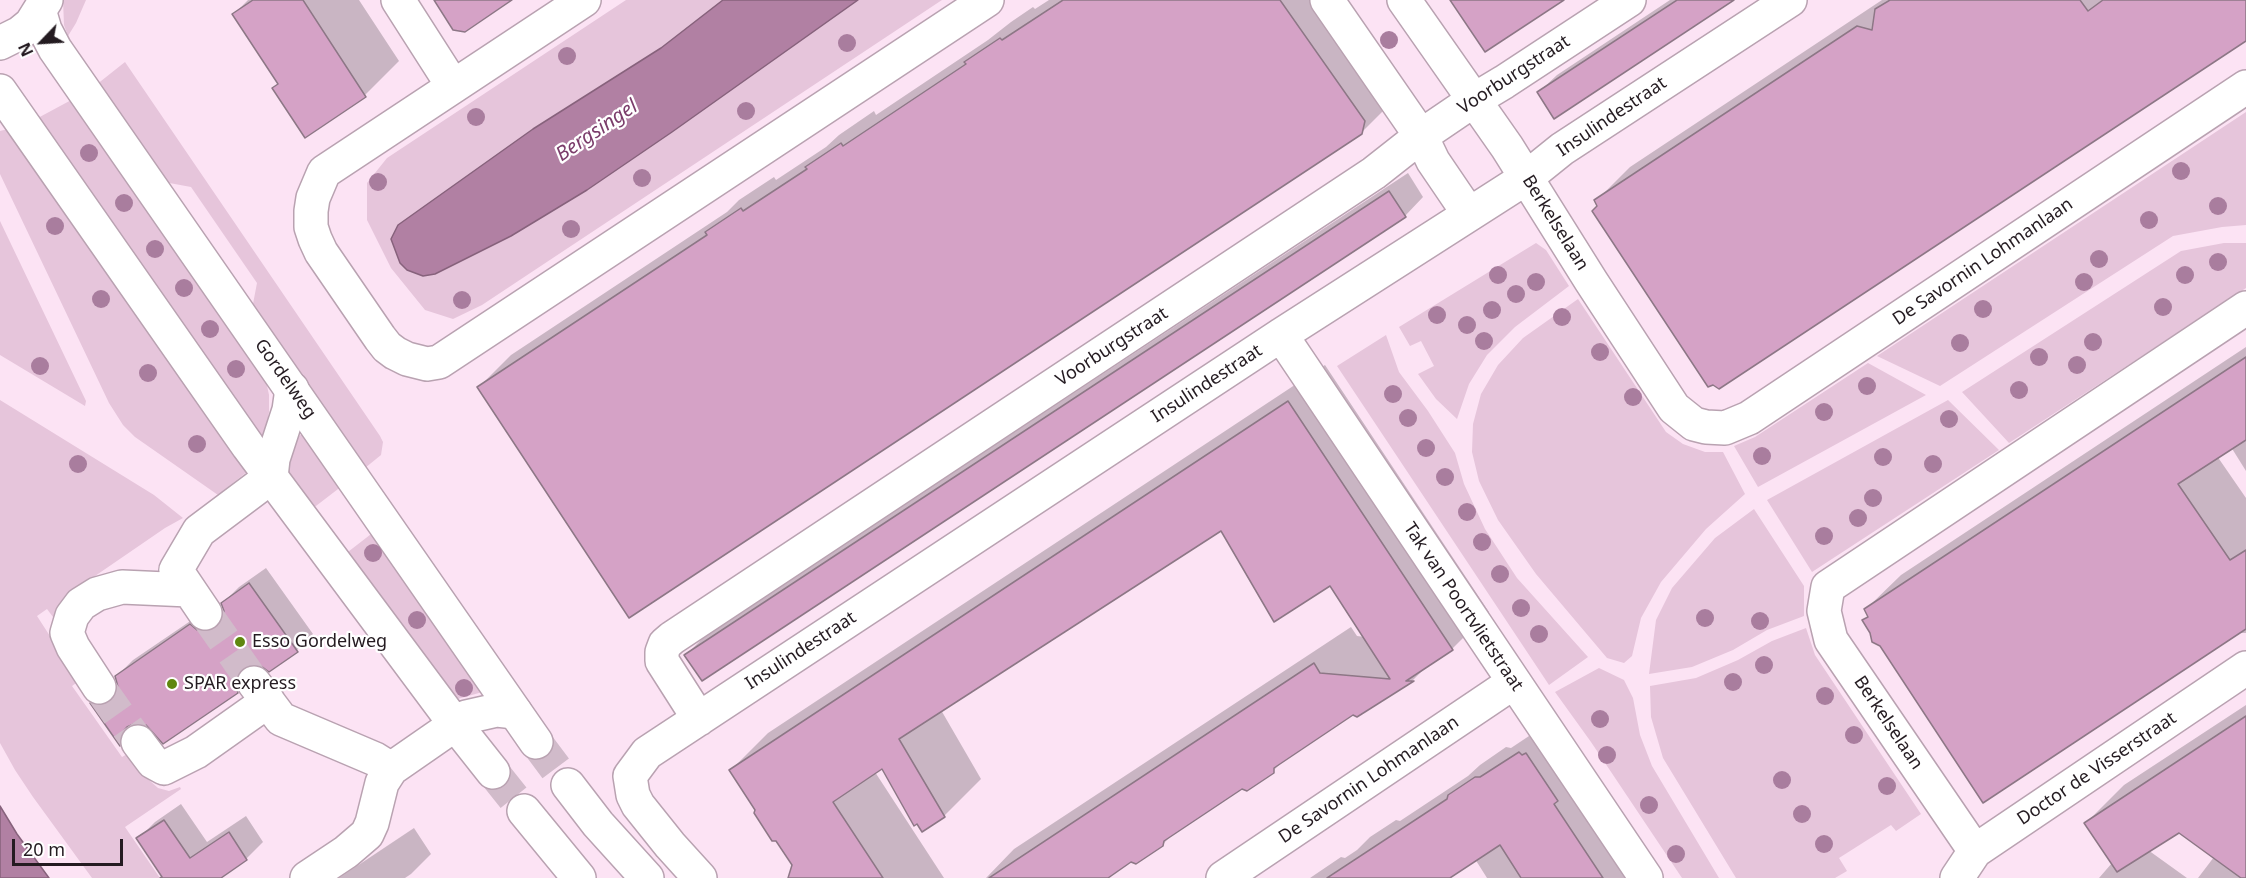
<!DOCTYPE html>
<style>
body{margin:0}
#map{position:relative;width:2246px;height:878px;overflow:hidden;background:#fce3f4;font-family:"Noto Sans",sans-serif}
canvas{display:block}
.north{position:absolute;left:12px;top:12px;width:60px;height:60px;-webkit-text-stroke:4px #fff;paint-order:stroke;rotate:245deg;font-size:16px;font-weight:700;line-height:24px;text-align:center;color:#241b21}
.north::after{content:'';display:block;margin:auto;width:21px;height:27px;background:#241b21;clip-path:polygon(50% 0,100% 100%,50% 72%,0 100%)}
.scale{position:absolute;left:12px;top:839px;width:111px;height:27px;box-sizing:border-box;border:3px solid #241b21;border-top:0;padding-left:8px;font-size:18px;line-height:21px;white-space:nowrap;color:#241b21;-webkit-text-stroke:4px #fff;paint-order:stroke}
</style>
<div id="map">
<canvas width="2246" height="878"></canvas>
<div class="north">N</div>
<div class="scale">20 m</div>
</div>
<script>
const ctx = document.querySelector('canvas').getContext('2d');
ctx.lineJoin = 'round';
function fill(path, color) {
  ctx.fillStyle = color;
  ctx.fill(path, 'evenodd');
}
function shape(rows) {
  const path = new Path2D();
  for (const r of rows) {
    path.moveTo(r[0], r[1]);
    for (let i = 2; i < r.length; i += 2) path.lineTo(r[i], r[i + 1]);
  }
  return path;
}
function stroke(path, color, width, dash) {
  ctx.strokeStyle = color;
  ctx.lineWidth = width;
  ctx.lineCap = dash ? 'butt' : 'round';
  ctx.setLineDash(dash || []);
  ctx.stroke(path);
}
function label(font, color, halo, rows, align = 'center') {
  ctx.font = font + ' "Noto Sans",sans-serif';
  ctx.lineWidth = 4.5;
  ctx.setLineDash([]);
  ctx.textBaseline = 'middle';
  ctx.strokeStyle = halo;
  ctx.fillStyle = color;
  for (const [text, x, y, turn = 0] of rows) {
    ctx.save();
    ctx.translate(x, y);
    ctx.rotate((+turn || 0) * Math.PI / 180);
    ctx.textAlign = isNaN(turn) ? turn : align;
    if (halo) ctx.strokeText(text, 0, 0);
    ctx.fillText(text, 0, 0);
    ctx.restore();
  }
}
const green = shape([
 [63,0,86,0,76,23,68,36,64,25],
 [626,0,723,0,661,48,391,239,400,263,511,236,587,190,672,132,858,0,942,0,482,305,453,319,425,310,391,268,367,220,367,183,387,158],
 [125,62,380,436,383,442,381,455,365,468,252,309,257,283,191,187,164,182,96,85],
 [75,98,265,376,269,395,269,412,265,434,261,439,36,119],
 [2246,112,2246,225,2222,227,2173,236,1940,386,1877,356],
 [12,128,248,471,218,495,135,437,123,425,109,403,0,174,0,131],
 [0,221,86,401,85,406,0,355],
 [1536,243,1546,250,1569,286,1515,327,1487,355,1469,384,1457,419,1436,399,1418,374,1434,366,1421,341,1410,346,1399,327],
 [2224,243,2246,243,2246,288,2009,443,1962,392,2181,251],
 [1578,299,1666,432,1683,444,1705,452,1723,452,1745,494,1706,529,1661,582,1641,618,1632,656,1624,663,1607,658,1536,574,1498,520,1479,481,1472,452,1473,424,1481,394,1498,365,1523,338],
 [1386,335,1399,372,1428,411,1455,453,1464,484,1485,529,1517,578,1588,657,1549,685,1337,366],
 [1868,363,1926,395,1758,487,1734,446,1755,437],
 [0,400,154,495,183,518,165,528,79,587,59,613,53,617,47,609,37,616,79,681,72,686,122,757,129,753,149,780,158,788,169,791,180,787,181,789,125,827,160,878,92,878,33,797,15,770,0,743],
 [1948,400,1999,450,1812,572,1767,500],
 [305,432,342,486,312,509,285,470,299,436],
 [1754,509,1804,586,1804,616,1767,630,1733,650,1692,667,1649,674,1656,620,1672,588,1715,538],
 [375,531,486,691,454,700,344,555],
 [1806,628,1815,655,1921,814,1896,831,1891,825,1839,858,1847,871,1835,878,1736,878,1663,758,1651,717,1650,686,1696,678,1738,660,1772,641],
 [1599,668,1624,680,1633,698,1640,735,1652,766,1719,878,1682,878,1591,742,1555,692]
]);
const water = shape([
 [723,0,858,0,672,132,587,190,511,236,435,274,423,276,407,270,400,263,391,239,398,225,533,129,661,48,723,0],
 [0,806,17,834,49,878,0,878,0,806]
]);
const shadow = shape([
 [248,0,359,0,399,61,365,95,305,136,274,88,279,83,234,14],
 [1049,0,1335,0,1394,100,1361,133,479,387,511,355,727,212,739,200,774,177,776,180,826,147,839,135,874,111,876,115,988,40,1011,22,1033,7,1035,9],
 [1670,0,1731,0,1539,92,1557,75],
 [1882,0,2246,0,2246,39,1599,206,1596,201,1630,167],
 [1408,173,1423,197,1405,216,686,655,705,636],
 [2246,347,2246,471,2231,447,2217,456,2246,498,2246,633,1872,632,1864,620,1869,615,1866,609,1901,575],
 [1325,365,1489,612,1452,649,1429,664,1413,680,1357,715,1353,714,1286,758,1273,771,1242,787,1177,830,1162,845,1131,860,1104,878,986,878,1014,849,1351,627,1357,636,1365,637,1330,584,1222,529,941,710,981,779,944,816,883,767,875,772,944,878,799,878,793,865,731,770,768,733],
 [266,568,313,634,297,650,261,664,252,663,254,675,237,692,147,724,137,722,136,728,120,744,92,704,108,688,118,690,116,677,133,660,208,609,214,614,224,616,223,603,239,587],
 [2246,705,2246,786,2148,850,2187,878,2099,878,2112,863,2086,823,2124,785],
 [1550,722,1653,878,1487,878,1475,859,1447,878,1310,878,1341,857,1345,858,1357,850,1370,837,1396,820,1400,821,1468,776,1480,765,1506,747,1511,748],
 [181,804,207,842,246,816,263,842,246,859,218,878,164,878,138,839,155,822],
 [2246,815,2246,878,2198,878],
 [414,828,431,854,411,874,405,878,339,878]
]);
const building = shape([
 [253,0,303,0,366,97,305,138,272,88,278,84,232,14,253,0],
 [434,0,512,0,465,32,453,30,434,0],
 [1063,0,1280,0,1365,121,1362,134,629,618,477,387,707,235,705,232,741,208,743,211,807,169,805,167,841,143,843,146,966,64,964,62,1000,38,1002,40,1063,0],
 [1450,0,1564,0,1485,52,1450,0],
 [1677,0,1734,0,1554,119,1537,92,1677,0],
 [1890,0,2080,0,2088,11,2103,0,2246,0,2246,41,1719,389,1713,385,1708,387,1592,211,1597,206,1594,200,1857,26,1872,30,1875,9,1890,0],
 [1389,191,1406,217,702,681,684,655,1389,191],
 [2246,357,2246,440,2178,484,2230,560,2246,550,2246,629,1983,803,1880,646,1872,642,1870,633,1862,620,1868,617,1864,609,2246,357],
 [1288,401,1453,650,1406,681,1414,681,1357,717,1353,715,1274,768,1274,773,1247,791,1242,789,1164,841,1163,846,1136,864,1131,862,1108,878,989,878,1314,663,1320,673,1390,679,1330,586,1274,622,1221,531,899,739,945,817,922,832,917,824,914,826,882,769,833,802,883,878,788,878,792,865,776,841,772,841,754,813,755,810,729,770,1288,401],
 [249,583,298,652,269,672,261,666,251,665,243,668,237,676,235,685,238,693,163,744,146,725,136,723,127,727,121,734,120,746,90,703,101,706,110,702,115,696,118,687,115,676,190,624,197,630,206,632,216,628,222,621,224,611,221,603,249,583],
 [2246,716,2246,878,2241,878,2179,833,2117,872,2084,823,2246,716],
 [1519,752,1522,755,1526,753,1558,801,1554,804,1603,878,1521,878,1500,845,1450,878,1327,878,1447,799,1448,795,1475,777,1480,777,1519,752],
 [164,820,190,858,229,832,247,860,221,878,160,878,162,877,136,838,164,820]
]);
const minorTunnel = shape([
 [205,613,254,683],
 [99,687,138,742]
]);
const majorTunnel = shape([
 [536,742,568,785],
 [493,772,524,811]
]);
const minor = shape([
 [398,0,453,86],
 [584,0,324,172,313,198,311,211,311,227,315,239,321,252,380,338,387,347,395,353,407,359,427,364,439,362,987,0],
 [1327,0,1421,136,1433,161,1469,214],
 [1404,0,1507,147,1591,281,1674,408,1694,424,1706,427,1725,428,1749,418,2246,87],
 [1281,335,1646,878],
 [205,613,176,570,199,531,271,477,273,459,289,410,292,389],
 [254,683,281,719,375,759,391,769],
 [99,687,73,647,67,633,72,616,81,604,97,594,122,587,189,590],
 [699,719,662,661,662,652,665,644,672,638,1374,173,1421,136,1474,100,1504,82,1629,0],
 [138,742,153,762,164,768,196,752,268,701],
 [1975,851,1831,640,1824,611,1828,587,2246,308],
 [307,878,346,852,367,834,372,823,382,783,391,769,466,717,497,710,515,712],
 [700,878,670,845,638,805,633,795,630,776,647,753,1281,335,1526,178,1562,149,1790,0],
 [1223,878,1514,682],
 [1957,878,1975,851,2246,668]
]);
const major = shape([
 [40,13,45,30,55,49,536,742],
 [0,43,20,33,31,24,46,0],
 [0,91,248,446,455,724,493,772],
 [568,785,598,824,647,878],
 [524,811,579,878]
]);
const trees = [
 [1389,40],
 [847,43],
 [567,56],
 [746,111],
 [476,117],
 [89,153],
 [2181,171],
 [642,178],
 [378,182],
 [124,203],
 [2218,206],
 [2149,220],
 [55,226],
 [571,229],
 [155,249],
 [2099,259],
 [2218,262],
 [1498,275],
 [2185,275],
 [1536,282],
 [2084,282],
 [184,288],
 [1516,294],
 [101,299],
 [462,300],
 [2163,307],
 [1983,309],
 [1492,310],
 [1437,315],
 [1562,317],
 [1467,325],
 [210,329],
 [1484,341],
 [2093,342],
 [1960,343],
 [1600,352],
 [2039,357],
 [2077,365],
 [40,366],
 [236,369],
 [148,373],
 [1867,386],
 [2019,390],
 [1393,394],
 [1633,397],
 [1824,412],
 [1408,418],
 [1949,419],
 [197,444],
 [1426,448],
 [1762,456],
 [1883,457],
 [78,464],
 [1933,464],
 [1445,477],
 [1873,498],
 [1467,512],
 [1858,518],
 [1824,536],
 [1482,542],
 [373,553],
 [1500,574],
 [1521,608],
 [1705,618],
 [417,620],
 [1760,621],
 [1539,634],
 [1764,665],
 [1733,682],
 [464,688],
 [1825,696],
 [1600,719],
 [1854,735],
 [1607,755],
 [1782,780],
 [1887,786],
 [1649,805],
 [1802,814],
 [1824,844],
 [1676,854]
];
const markers = [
 [240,642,6,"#5f870f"],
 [172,684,6,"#5f870f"]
];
const streetNames = [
 ["Voorburgstraat",1514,75,-33],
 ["Insulindestraat",1612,117,-34],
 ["Berkelselaan",1555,223,58],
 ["De Savornin Lohmanlaan",1983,262,-34],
 ["Voorburgstraat",1112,347,-33],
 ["Gordelweg",285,379,55],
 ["Insulindestraat",1207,384,-33],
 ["Tak van Poortvlietstraat",1463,607,56],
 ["Insulindestraat",801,651,-33],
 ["Berkelselaan",1888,723,56],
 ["Doctor de Visserstraat",2097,769,-34],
 ["De Savornin Lohmanlaan",1369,780,-34]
];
const poiNames = [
 ["Esso Gordelweg",252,642],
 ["SPAR express",184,684]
];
const waterNames = [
 ["Bergsingel",597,131,-34]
];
fill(green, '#e6c5db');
fill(water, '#b180a3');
stroke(water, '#87627c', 1.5);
fill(shadow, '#0003');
fill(building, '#d5a2c6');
stroke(building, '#8d7786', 1.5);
stroke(minorTunnel, '#d1bbca', 33, [33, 16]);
stroke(majorTunnel, '#d1bbca', 33, [33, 16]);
stroke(minor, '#b9a2b1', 36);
stroke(major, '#b9a2b1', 36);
stroke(minor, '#fff', 33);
stroke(major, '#fff', 33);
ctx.fillStyle = '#a97d9e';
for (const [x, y] of trees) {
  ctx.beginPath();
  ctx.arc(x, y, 9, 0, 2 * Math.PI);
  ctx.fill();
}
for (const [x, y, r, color] of markers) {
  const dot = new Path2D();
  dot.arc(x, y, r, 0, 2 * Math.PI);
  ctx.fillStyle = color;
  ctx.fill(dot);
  stroke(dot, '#fff', 2);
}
label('18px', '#241b21', '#fff', streetNames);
label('18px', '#241b21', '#fff', poiNames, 'left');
label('italic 20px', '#7b3d6b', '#fff', waterNames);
</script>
